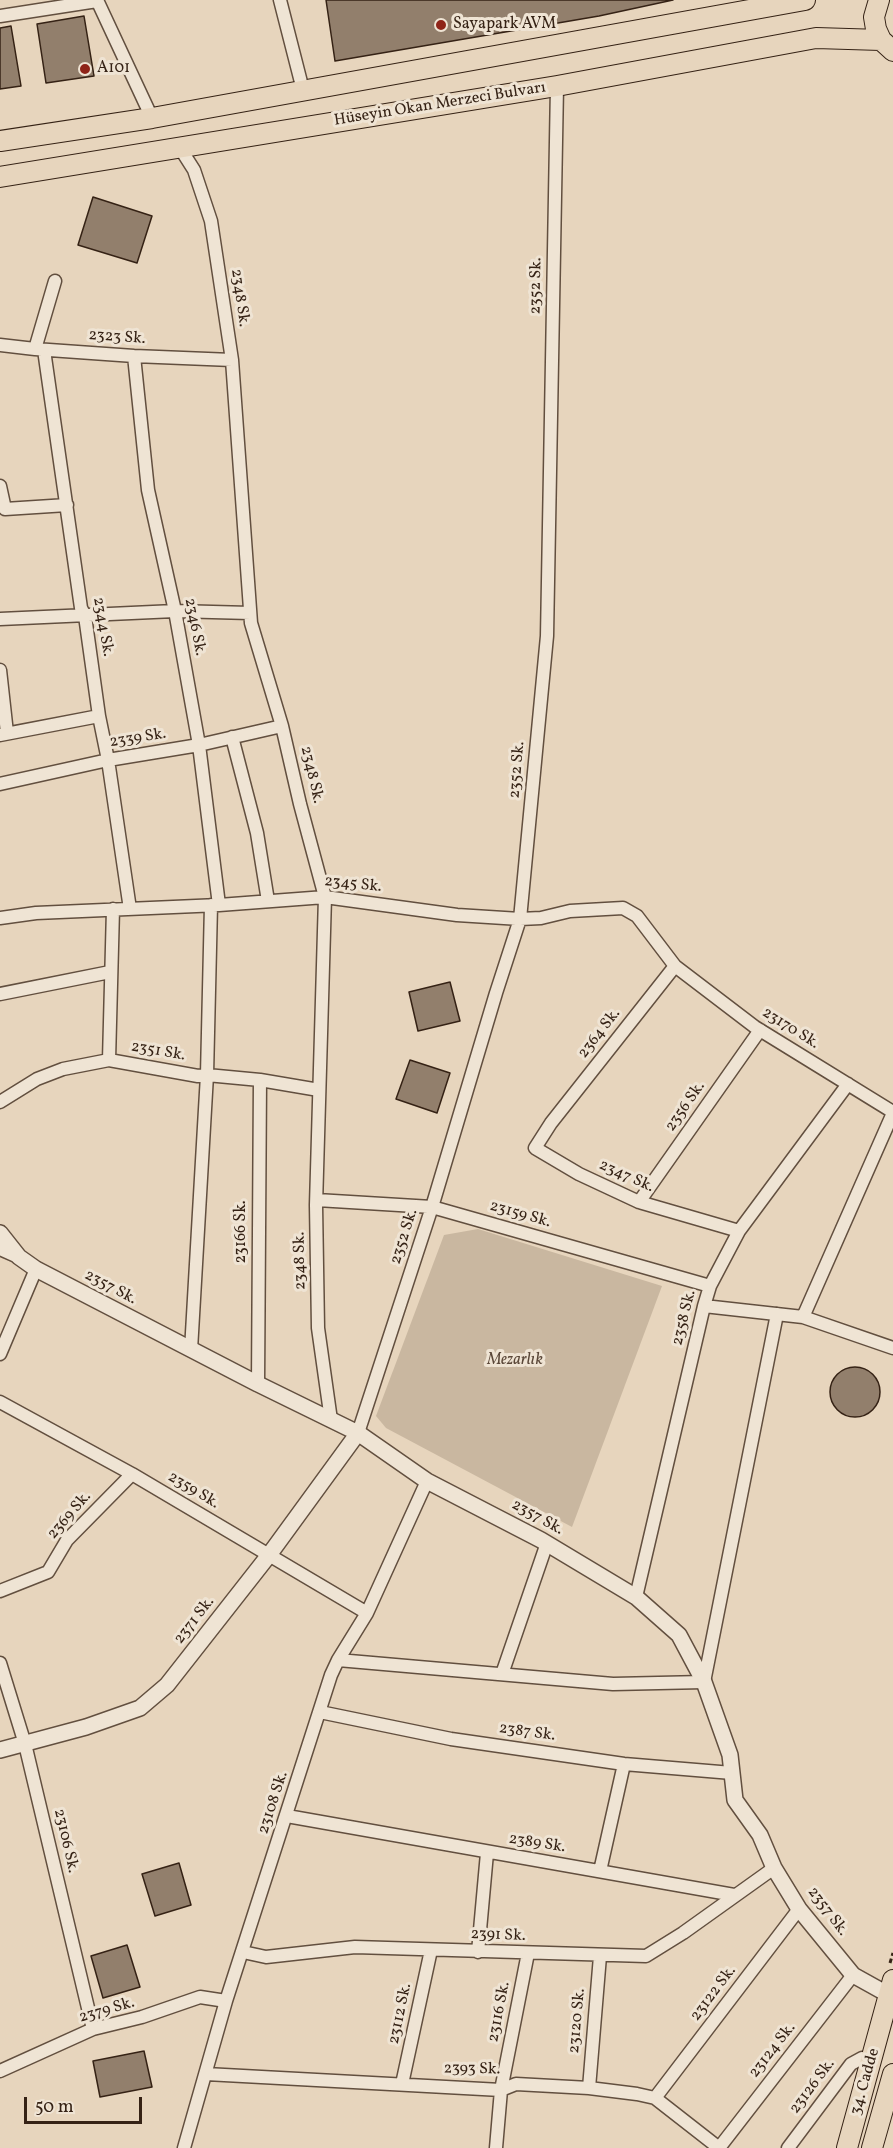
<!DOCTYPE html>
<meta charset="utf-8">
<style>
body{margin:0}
#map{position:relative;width:893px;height:2148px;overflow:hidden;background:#e7d5bd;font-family:Vollkorn,serif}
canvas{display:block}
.scale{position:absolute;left:24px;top:2097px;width:118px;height:27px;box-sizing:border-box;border:3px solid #352215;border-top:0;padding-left:8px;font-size:18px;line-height:21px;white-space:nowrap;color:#352215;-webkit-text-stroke:4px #efe4d4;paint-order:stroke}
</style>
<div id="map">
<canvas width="893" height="2148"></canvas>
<div class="scale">50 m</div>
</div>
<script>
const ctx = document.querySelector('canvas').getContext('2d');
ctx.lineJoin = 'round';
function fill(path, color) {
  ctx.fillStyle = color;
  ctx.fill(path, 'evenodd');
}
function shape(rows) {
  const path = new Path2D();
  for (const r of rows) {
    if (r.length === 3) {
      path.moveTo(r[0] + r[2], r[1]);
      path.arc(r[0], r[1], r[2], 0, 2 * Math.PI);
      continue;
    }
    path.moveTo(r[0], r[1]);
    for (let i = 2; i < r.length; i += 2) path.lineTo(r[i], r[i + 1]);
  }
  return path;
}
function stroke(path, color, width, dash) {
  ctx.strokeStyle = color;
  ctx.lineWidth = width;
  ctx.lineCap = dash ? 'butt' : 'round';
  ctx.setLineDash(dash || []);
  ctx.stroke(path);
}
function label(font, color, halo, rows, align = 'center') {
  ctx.font = font + ' Vollkorn,serif';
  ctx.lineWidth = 6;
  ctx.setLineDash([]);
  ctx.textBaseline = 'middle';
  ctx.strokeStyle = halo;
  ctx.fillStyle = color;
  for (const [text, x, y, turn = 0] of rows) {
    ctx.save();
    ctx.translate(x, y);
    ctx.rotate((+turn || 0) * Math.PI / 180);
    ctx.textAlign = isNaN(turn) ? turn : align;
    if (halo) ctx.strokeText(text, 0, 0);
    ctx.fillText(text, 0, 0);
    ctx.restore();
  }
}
const green = shape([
 [478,1229,662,1286,572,1527,386,1428,376,1416,444,1235]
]);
const building = shape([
 [326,0,673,0,599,16,335,61,326,0],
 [84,16,94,76,46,83,37,24,84,16],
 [11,26,21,86,0,89,0,28,11,26],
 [93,197,152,216,137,263,78,245,93,197],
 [450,982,460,1021,418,1031,409,992,450,982],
 [410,1060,450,1073,437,1113,396,1099,410,1060],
 [855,1392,25],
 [179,1863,191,1905,155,1916,142,1874,179,1863],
 [127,1945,140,1987,103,1998,91,1956,127,1945],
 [144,2051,152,2087,100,2097,93,2061,144,2051]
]);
const path = shape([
 [890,1963,893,1953]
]);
const minor = shape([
 [97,0,152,118],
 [280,0,303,90],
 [0,16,97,1],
 [180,148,194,170,211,221,232,360,251,623,282,726,300,804,325,897,316,1205,318,1328,331,1420],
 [0,345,35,349,134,356,232,360],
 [35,349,55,281],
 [44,350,81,608,85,616,99,716,108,760,130,909],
 [134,356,148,490,175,611,199,745,219,905],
 [0,486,5,509,67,505],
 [0,619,175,611,250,613],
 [0,670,7,733],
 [0,735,99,716],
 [232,737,257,833,268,901],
 [0,784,108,760,199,745,282,726],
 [0,918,36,913,219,905,325,897,457,915,520,919,541,918,570,911,623,908,637,916,675,966,755,1027,893,1112],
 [675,966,551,1123,535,1148,579,1174,639,1202,739,1231],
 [0,994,110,972],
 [109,1060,113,909],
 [0,1102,37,1079,63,1069,109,1060,198,1076,207,1075,260,1080,319,1090],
 [317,1200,432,1207,710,1286],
 [639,1202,760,1030],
 [0,1249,18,1257],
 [704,1306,803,1317,893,1348],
 [803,1317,893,1113],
 [191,1350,207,1075,211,905],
 [0,1354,36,1269],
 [258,1384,260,1080],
 [0,1402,132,1474,367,1613],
 [358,1433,432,1207,496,993,520,919,547,636,557,86],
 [0,1591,48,1572,67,1540,132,1474],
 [636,1597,704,1306,710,1286,739,1231,848,1084],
 [338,1660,613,1684,704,1682,777,1314],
 [0,1663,25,1744,93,2029],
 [502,1674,547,1543],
 [320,1712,451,1739,624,1764,732,1773],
 [287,1816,734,1895],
 [600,1871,624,1764],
 [243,1952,266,1957,355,1947,646,1956,683,1933,774,1868],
 [478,1952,487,1853],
 [0,2071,93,2029,142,2017,200,1997,226,2001],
 [206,2074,501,2090,516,2084,589,2088,637,2094,655,2098,719,2148],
 [402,2084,431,1950],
 [589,2088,600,1956],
 [655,2098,799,1909],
 [184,2148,226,2001,331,1675,338,1660,367,1613,427,1481],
 [496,2148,501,2090,528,1953],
 [719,2148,853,1975],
 [788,2148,851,2064,862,2058,872,2061]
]);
const tertiary = shape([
 [0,1233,19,1257,36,1269,258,1384,358,1433,427,1481,541,1540,636,1597,679,1635,704,1682,730,1755,735,1800,760,1835,774,1868,799,1909,853,1975,889,1995],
 [0,1750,86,1727,140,1708,167,1685,269,1555,358,1433]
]);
const primary = shape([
 [879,0,874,17,876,29,881,40,893,51],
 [0,141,152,118,805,0],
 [0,177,557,86,816,38,881,40],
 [847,2148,893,1980],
 [872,2148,893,2074]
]);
const markers = [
 [441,25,6,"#8f2418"],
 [85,69,6,"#8f2418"]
];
const poiNames = [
 ["Sayapark AVM",453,25],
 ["A101",97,69]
];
const streetNames = [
 ["Hüseyin Okan Merzeci Bulvarı",440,105,-9],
 ["2352 Sk.",537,286,-89],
 ["2348 Sk.",239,298,82],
 ["2323 Sk.",117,338,4],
 ["2344 Sk.",102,627,80],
 ["2346 Sk.",194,627,79],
 ["2339 Sk.",138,739,-9],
 ["2352 Sk.",518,770,-85],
 ["2348 Sk.",311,775,77],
 ["2345 Sk.",353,885,6],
 ["23170 Sk.",790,1029,32],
 ["2364 Sk.",600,1034,-52],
 ["2351 Sk.",158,1052,10],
 ["2356 Sk.",686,1107,-55],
 ["2347 Sk.",626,1177,24],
 ["23159 Sk.",520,1215,16],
 ["23166 Sk.",242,1232,-90],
 ["2352 Sk.",405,1237,-72],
 ["2348 Sk.",301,1261,-91],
 ["2357 Sk.",110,1288,28],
 ["2358 Sk.",685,1318,-76],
 ["2359 Sk.",193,1491,31],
 ["2369 Sk.",70,1516,-49],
 ["2357 Sk.",537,1518,29],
 ["2371 Sk.",195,1621,-52],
 ["2387 Sk.",527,1733,8],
 ["23108 Sk.",274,1803,-72],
 ["23106 Sk.",65,1841,77],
 ["2389 Sk.",537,1844,9],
 ["2357 Sk.",827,1912,53],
 ["2391 Sk.",498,1936,2],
 ["23122 Sk.",714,1994,-53],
 ["2379 Sk.",107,2011,-16],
 ["23116 Sk.",500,2012,-79],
 ["23112 Sk.",401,2014,-78],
 ["23120 Sk.",578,2021,-85],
 ["23124 Sk.",773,2051,-52],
 ["2393 Sk.",472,2070,1],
 ["34. Cadde",866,2082,-74],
 ["23126 Sk.",813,2087,-53]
];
const parkNames = [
 ["Mezarlık",515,1361]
];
fill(green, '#c9b7a0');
fill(building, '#927f6c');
stroke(building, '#352215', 1.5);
stroke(minor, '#624f3f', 15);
stroke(tertiary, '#624f3f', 18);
stroke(primary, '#352215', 22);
stroke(path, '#352215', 3, [4.5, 3]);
stroke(minor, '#efe4d4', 12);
stroke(tertiary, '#efe4d4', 15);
stroke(primary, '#e7d5bd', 20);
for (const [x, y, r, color] of markers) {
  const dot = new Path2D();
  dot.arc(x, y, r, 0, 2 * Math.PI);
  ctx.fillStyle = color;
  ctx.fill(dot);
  stroke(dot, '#efe4d4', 2);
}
label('16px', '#352215', '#efe4d4', poiNames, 'left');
label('16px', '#352215', '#efe4d4', streetNames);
label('italic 16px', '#5a4738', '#efe4d4', parkNames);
</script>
